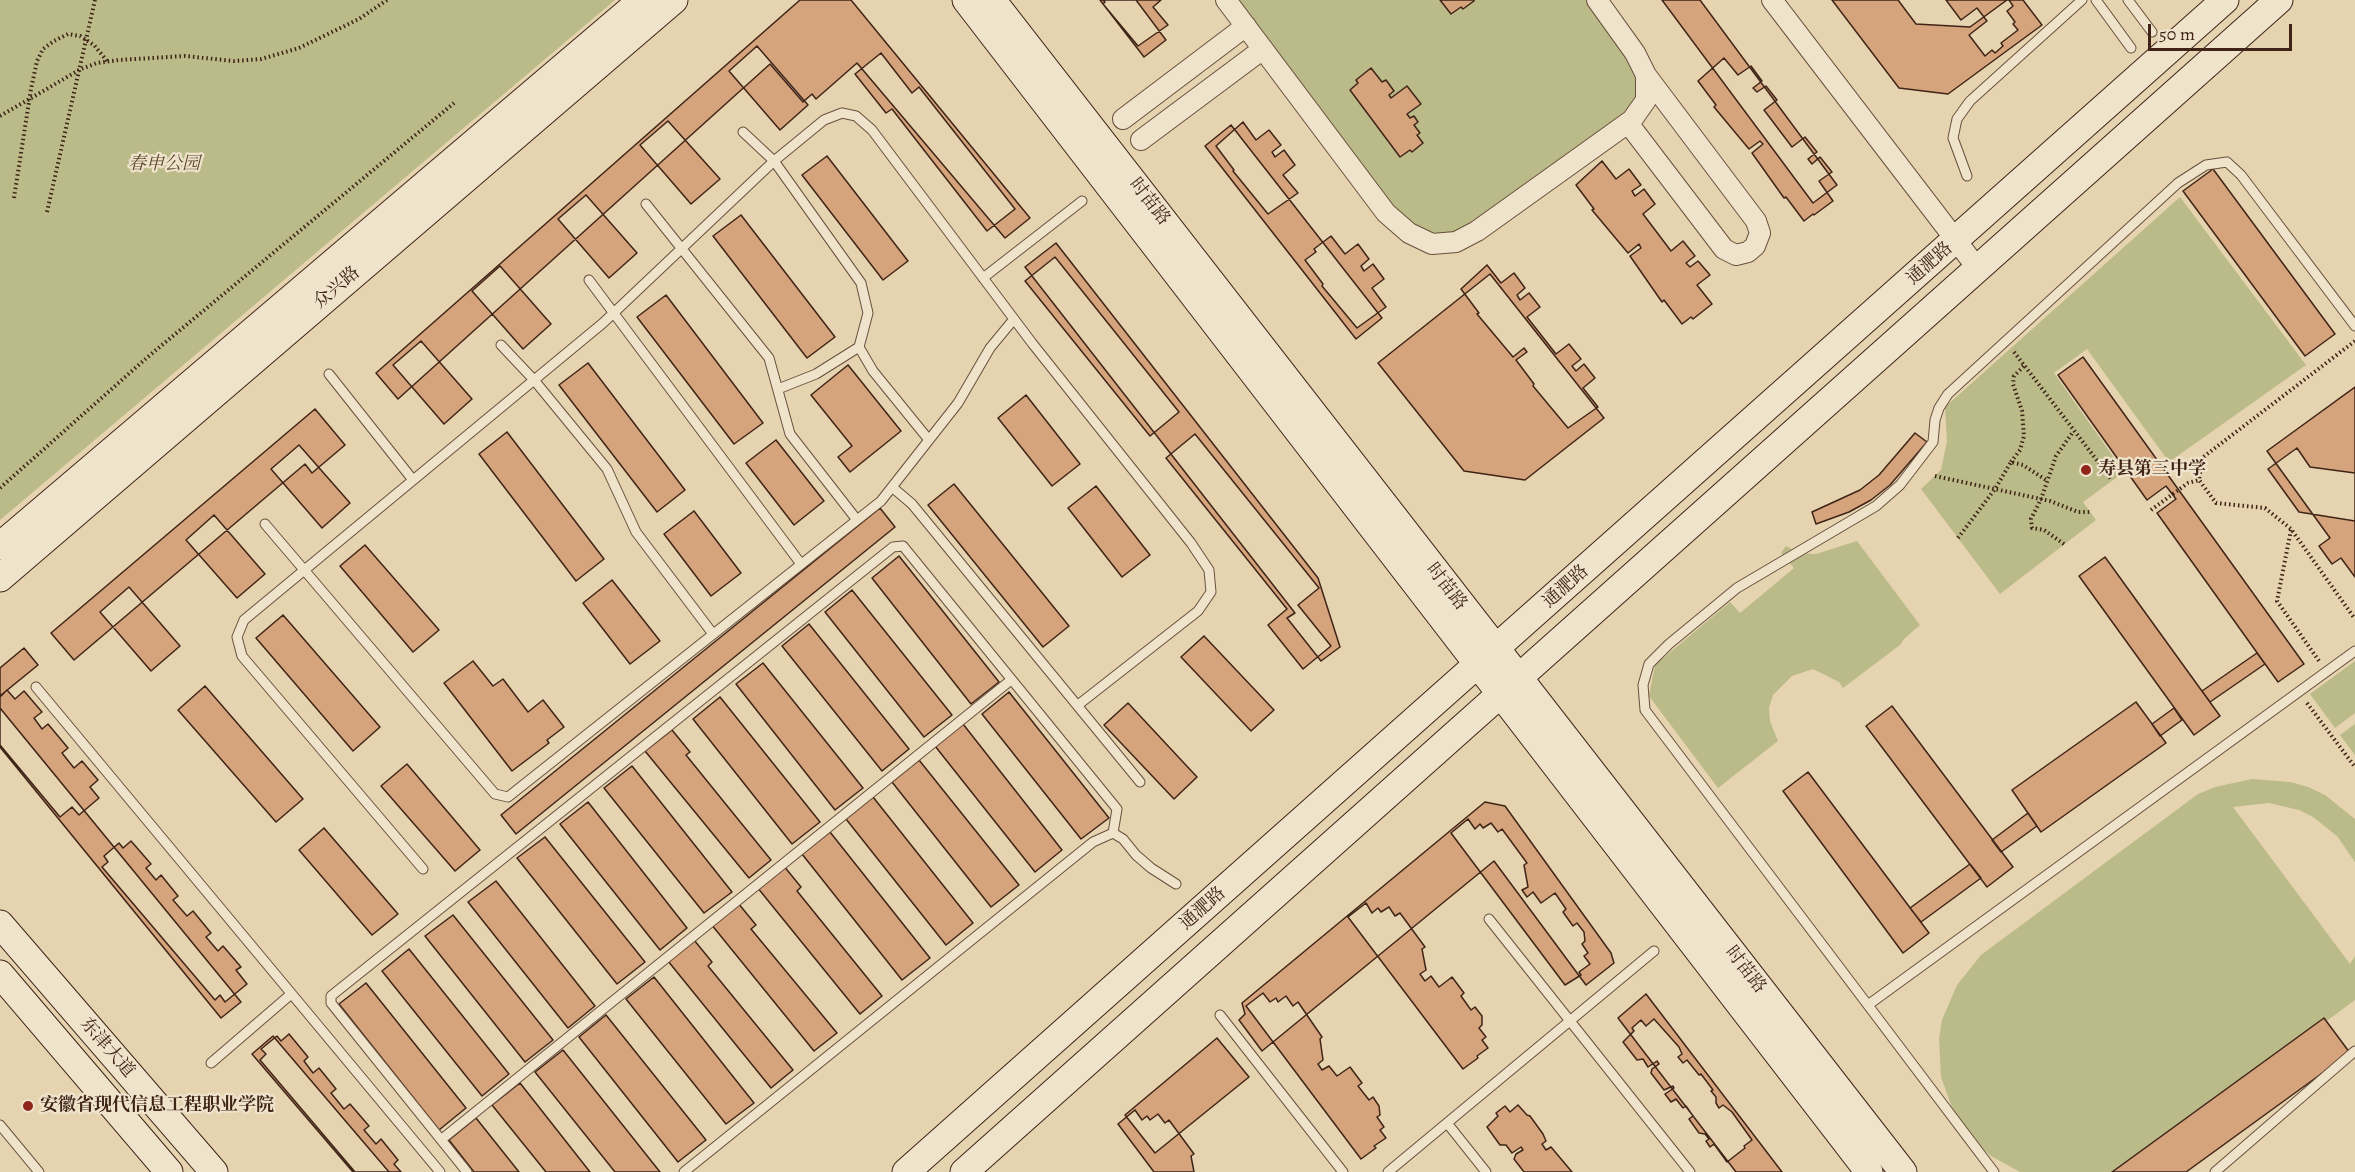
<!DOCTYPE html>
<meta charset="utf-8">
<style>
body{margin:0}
#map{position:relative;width:2355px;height:1172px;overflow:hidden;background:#e6d4b0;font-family:Alegreya,serif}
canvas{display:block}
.scale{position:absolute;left:2148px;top:24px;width:144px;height:27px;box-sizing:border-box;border:3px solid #3f2417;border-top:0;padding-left:8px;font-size:18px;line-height:21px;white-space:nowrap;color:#3f2417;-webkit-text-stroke:4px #efe3cc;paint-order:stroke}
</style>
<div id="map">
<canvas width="2355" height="1172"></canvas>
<div class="scale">50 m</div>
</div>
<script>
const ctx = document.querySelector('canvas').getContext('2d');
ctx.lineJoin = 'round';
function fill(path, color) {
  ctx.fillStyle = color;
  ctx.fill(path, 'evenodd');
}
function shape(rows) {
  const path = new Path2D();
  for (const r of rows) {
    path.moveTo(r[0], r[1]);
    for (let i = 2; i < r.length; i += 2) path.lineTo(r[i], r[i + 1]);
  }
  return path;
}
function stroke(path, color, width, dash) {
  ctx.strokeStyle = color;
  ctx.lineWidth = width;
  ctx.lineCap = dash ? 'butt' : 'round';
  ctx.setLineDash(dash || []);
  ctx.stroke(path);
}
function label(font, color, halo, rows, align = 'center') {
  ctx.font = font + ' Alegreya,"Noto Serif SC",serif';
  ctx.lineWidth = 4.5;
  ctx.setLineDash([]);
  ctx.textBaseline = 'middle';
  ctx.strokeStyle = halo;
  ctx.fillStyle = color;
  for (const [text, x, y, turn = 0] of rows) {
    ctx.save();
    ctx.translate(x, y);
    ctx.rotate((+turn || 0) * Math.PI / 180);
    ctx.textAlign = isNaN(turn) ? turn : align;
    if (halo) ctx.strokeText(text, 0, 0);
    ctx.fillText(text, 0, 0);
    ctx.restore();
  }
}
const green = shape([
 [0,0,615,0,0,520],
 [1233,0,1591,0,1641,80,1640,101,1623,119,1474,229,1431,239,1391,212],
 [2180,197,2306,365,2169,462,2087,349,2054,373,2124,472,2083,502,2096,520,2000,594,1921,489,1941,470,1947,441,1945,407],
 [1857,541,1920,625,1904,639,1900,645,1843,688,1839,682,1813,669,1792,676,1773,695,1769,708,1770,721,1778,741,1718,788,1649,696,1655,665,1730,602,1740,613,1794,568,1781,553,1786,546,1798,553,1816,554],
 [2355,661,2355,713,2335,728,2310,694],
 [2355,724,2355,755,2340,735],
 [2252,779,2290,782,2308,787,2325,795,2355,819,2355,862,2337,836,2313,817,2299,810,2269,803,2233,807,2350,964,2355,956,2355,1000,2123,1172,2020,1172,1991,1156,1977,1144,1954,1113,1941,1077,1939,1039,1942,1020,1957,985,1981,955,2198,794,2215,787]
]);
const building = shape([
 [800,0,851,0,1030,218,1005,238,857,63,816,99,812,94,803,102,770,64,398,399,376,373,800,0],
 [1100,0,1136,0,1166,40,1144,57,1100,0],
 [1103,0,1161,0,1153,7,1168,25,1138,46,1103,4,1105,2,1103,0],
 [1440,0,1474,0,1474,1,1463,9,1461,7,1451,14,1440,0],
 [1662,0,1700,0,1837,185,1813,203,1662,0],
 [1832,0,1898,0,1916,24,1970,27,2007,0,2023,0,2042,25,1948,94,1899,88,1832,0],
 [1946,0,2009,0,2013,6,2007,11,2015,22,2013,24,2018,30,2001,43,2003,46,1995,53,1992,50,1985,56,1969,35,1987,21,1977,8,1961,20,1946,0],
 [757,46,808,105,780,130,729,71,757,46],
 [881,53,912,93,919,87,1015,209,987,231,892,109,886,113,855,74,881,53],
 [1724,58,1738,75,1751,66,1762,81,1753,88,1757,92,1766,86,1777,100,1764,110,1792,147,1805,137,1817,152,1808,159,1812,164,1820,157,1832,172,1819,181,1833,201,1814,215,1813,214,1804,221,1786,197,1784,198,1752,153,1763,144,1760,141,1749,149,1714,107,1716,105,1698,81,1724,58],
 [1371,68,1382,82,1386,80,1394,91,1389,95,1391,98,1407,86,1421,104,1407,114,1410,118,1414,116,1418,122,1414,125,1420,133,1417,135,1423,143,1412,152,1410,150,1400,157,1350,90,1358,83,1356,80,1371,68],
 [668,121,720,179,691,204,640,145,668,121],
 [1243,122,1256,140,1269,130,1281,145,1272,152,1275,157,1284,150,1295,165,1283,175,1298,193,1268,214,1233,171,1234,170,1216,146,1243,122],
 [1231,125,1382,318,1356,339,1205,146,1231,125],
 [827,156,908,261,883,280,802,175,827,156],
 [1602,161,1616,179,1629,169,1641,185,1632,191,1635,196,1644,189,1655,204,1643,214,1671,251,1683,241,1695,256,1686,263,1690,267,1698,261,1710,275,1697,285,1712,304,1693,319,1691,317,1682,324,1664,300,1662,302,1630,256,1641,248,1639,244,1628,253,1592,210,1594,209,1576,185,1602,161],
 [2213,169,2335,334,2305,356,2183,191,2213,169],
 [586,195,637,253,609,278,558,219,586,195],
 [741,215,835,337,807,358,713,236,741,215],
 [1331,236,1345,254,1358,244,1369,259,1361,266,1364,271,1373,264,1384,279,1372,288,1386,307,1357,328,1322,286,1323,284,1305,260,1316,252,1314,249,1331,236],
 [1056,243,1318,578,1340,647,1321,661,1287,618,1295,613,1025,267,1056,243],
 [1055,257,1179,412,1150,436,1025,281,1055,257],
 [1487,265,1501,283,1514,273,1525,288,1517,295,1520,300,1529,293,1540,307,1527,317,1556,354,1569,344,1581,359,1572,366,1576,371,1584,364,1595,378,1583,388,1598,407,1568,428,1533,386,1534,384,1516,360,1527,352,1524,348,1513,357,1477,314,1479,313,1461,289,1487,265],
 [500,266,551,324,523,349,472,291,500,266],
 [1490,274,1604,418,1525,480,1464,471,1378,363,1490,274],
 [666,295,763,423,734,444,637,317,666,295],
 [421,341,472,399,444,424,393,365,421,341],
 [2083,357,2304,664,2278,682,2157,513,2176,499,2166,486,2147,500,2058,375,2083,357],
 [588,363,685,490,657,512,559,385,588,363],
 [848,365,901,431,850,472,838,457,852,446,811,395,848,365],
 [2355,387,2355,577,2341,558,2332,564,2319,546,2330,538,2267,451,2355,387],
 [1026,395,1080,464,1052,486,998,418,1026,395],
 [315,409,345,445,312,473,305,464,74,660,51,633,315,409],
 [507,432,604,559,576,581,479,454,507,432],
 [1915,433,1927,442,1890,485,1871,500,1849,512,1816,524,1812,512,1860,490,1879,475,1915,433],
 [1195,434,1319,588,1298,605,1331,646,1303,669,1268,625,1287,609,1166,458,1195,434],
 [776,440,824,501,794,525,746,463,776,440],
 [299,445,350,503,322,528,271,469,299,445],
 [2297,448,2310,467,2355,473,2355,521,2299,512,2268,469,2297,448],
 [954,484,1069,626,1043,647,928,505,954,484],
 [1096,486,1150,555,1122,577,1068,508,1096,486],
 [880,508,895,527,516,834,501,815,880,508],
 [694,511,741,573,711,596,664,534,694,511],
 [214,515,265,574,237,598,186,540,214,515],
 [365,545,439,630,413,652,340,566,365,545],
 [899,556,999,682,971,704,872,578,899,556],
 [2105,557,2220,716,2194,735,2079,576,2105,557],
 [612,580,660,641,630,664,583,603,612,580],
 [129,587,180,646,151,671,100,612,129,587],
 [852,590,952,715,924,737,825,612,852,590],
 [283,615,380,727,353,751,256,638,283,615],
 [809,624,909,749,882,771,782,646,809,624],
 [1204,636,1274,710,1251,731,1181,657,1204,636],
 [24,648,38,665,0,696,0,668,24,648],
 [2257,653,2265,664,2210,702,2202,691,2257,653],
 [473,661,493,686,503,679,528,712,543,700,564,727,547,740,549,743,512,771,444,683,473,661],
 [763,663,863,788,835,810,736,684,763,663],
 [205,686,303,799,276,822,178,710,205,686],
 [7,690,15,699,24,691,42,712,34,718,42,729,48,724,68,748,62,753,74,768,82,761,98,780,90,787,99,798,79,815,72,807,60,817,0,745,0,697,7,690],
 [1009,692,1109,818,1081,839,982,714,1009,692],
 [720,697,820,822,792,844,693,719,720,697],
 [2136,702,2166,743,2041,832,2012,790,2136,702],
 [1128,703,1197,777,1174,799,1104,725,1128,703],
 [1892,706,2013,867,1987,887,1866,726,1892,706],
 [0,708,241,1002,221,1018,0,747,0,708],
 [2174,708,2182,720,2160,736,2152,724,2174,708],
 [963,724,1062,850,1035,872,935,746,963,724],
 [672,730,690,752,686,755,771,860,749,878,645,751,672,730],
 [919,760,1019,885,991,907,892,782,919,760],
 [407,764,480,850,455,871,381,786,407,764],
 [632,766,732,892,704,913,604,788,632,766],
 [1808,772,1929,933,1903,953,1783,791,1808,772],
 [873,797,973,923,946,945,846,819,873,797],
 [588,802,687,928,660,950,560,824,588,802],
 [1485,802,1505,806,1611,953,1614,963,1586,985,1494,861,1262,1051,1239,1020,1245,1014,1242,1003,1485,802],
 [2028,813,2037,826,2001,852,1992,840,2028,813],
 [1468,819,1475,829,1480,824,1483,828,1491,823,1498,832,1502,829,1527,863,1524,865,1528,887,1522,890,1527,897,1533,892,1541,903,1555,893,1566,909,1563,912,1573,926,1577,923,1584,932,1585,941,1582,944,1588,953,1584,956,1590,964,1579,972,1581,975,1565,985,1451,833,1468,819],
 [324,828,398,914,372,935,299,850,324,828],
 [830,832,930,958,902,980,802,854,830,832],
 [545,837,645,962,617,984,517,858,545,837],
 [131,841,151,864,146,868,156,880,161,875,178,896,173,900,187,916,193,911,211,933,206,937,218,951,223,946,241,967,236,970,247,984,225,1002,220,995,215,1000,102,867,108,862,104,856,119,843,123,848,131,841],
 [1970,864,1981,878,1921,922,1910,908,1970,864],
 [783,865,801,887,797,891,882,996,860,1014,757,887,783,865],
 [496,881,595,1006,568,1028,468,902,496,881],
 [738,903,756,925,751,929,837,1033,814,1051,711,924,738,903],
 [1366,903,1372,913,1378,908,1381,912,1389,907,1395,916,1400,913,1425,947,1422,949,1426,970,1420,974,1425,981,1431,976,1439,987,1452,977,1464,993,1461,996,1471,1010,1475,1007,1482,1016,1482,1025,1479,1028,1486,1037,1482,1040,1488,1048,1477,1056,1478,1058,1463,1069,1348,917,1366,903],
 [453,915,553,1040,525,1062,425,936,453,915],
 [694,940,712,962,708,966,793,1070,771,1088,668,961,694,940],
 [409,949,509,1074,482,1096,382,971,409,949],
 [654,977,754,1103,726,1124,626,999,654,977],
 [366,983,466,1108,439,1130,339,1004,366,983],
 [1263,993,1270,1002,1276,998,1278,1002,1286,996,1293,1006,1298,1002,1322,1037,1320,1039,1323,1060,1318,1064,1322,1070,1329,1066,1337,1076,1350,1067,1362,1083,1358,1086,1369,1100,1373,1097,1379,1106,1380,1115,1377,1117,1384,1127,1380,1130,1386,1138,1374,1146,1376,1148,1361,1159,1246,1006,1263,993],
 [1646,994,1782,1172,1736,1172,1618,1018,1646,994],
 [606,1015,706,1140,678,1162,579,1037,606,1015],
 [2324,1018,2350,1053,2186,1172,2112,1172,2324,1018],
 [1654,1019,1679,1047,1682,1054,1678,1057,1683,1063,1687,1060,1699,1075,1701,1074,1713,1090,1711,1091,1716,1097,1716,1103,1719,1108,1723,1105,1732,1112,1752,1140,1744,1146,1745,1148,1727,1162,1714,1144,1710,1147,1706,1141,1709,1139,1705,1134,1699,1133,1689,1119,1693,1116,1686,1106,1683,1108,1676,1099,1671,1102,1665,1094,1674,1088,1673,1086,1664,1090,1651,1073,1652,1069,1659,1064,1657,1061,1648,1067,1643,1059,1637,1060,1623,1042,1634,1031,1632,1028,1641,1020,1646,1026,1654,1019],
 [289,1034,308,1057,304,1061,313,1073,319,1068,336,1089,331,1093,344,1109,350,1104,369,1126,364,1130,376,1144,381,1139,398,1160,394,1164,401,1172,355,1172,260,1060,266,1054,261,1049,277,1036,281,1041,289,1034],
 [273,1036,389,1172,353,1172,252,1054,273,1036],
 [1217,1038,1249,1077,1155,1153,1125,1115,1217,1038],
 [563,1050,660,1172,615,1172,535,1072,563,1050],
 [520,1083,590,1172,546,1172,492,1105,520,1083],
 [1518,1105,1527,1115,1530,1116,1543,1134,1546,1141,1542,1144,1546,1150,1551,1147,1572,1172,1524,1172,1514,1159,1516,1154,1523,1150,1521,1147,1512,1153,1506,1145,1500,1145,1487,1127,1498,1116,1496,1113,1505,1106,1510,1112,1518,1105],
 [1135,1110,1142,1120,1147,1116,1150,1120,1158,1114,1165,1123,1169,1120,1194,1154,1191,1156,1194,1172,1154,1172,1118,1124,1135,1110],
 [476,1118,519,1172,474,1172,449,1140,476,1118]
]);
const path = shape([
 [0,116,81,69,97,63,119,60,185,56,234,61,261,59,299,48,359,19,387,0],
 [14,198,31,89,37,61,43,49,54,41,68,34,80,36,94,45,107,61],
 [47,212,95,0],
 [2355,341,2202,458,2199,480,2216,503,2265,508,2291,529,2355,619],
 [2014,352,2112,480],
 [2011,462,2020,450,2024,436,2022,411,2013,384,2014,376,2024,366],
 [1935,476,2050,501,2078,512,2090,512],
 [0,488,150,355,454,103],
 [2151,510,2188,483,2199,480],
 [2291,530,2277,601,2319,661],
 [1958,538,1995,489,2011,462,2023,465,2046,480],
 [2064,544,2044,530,2032,528,2031,519,2041,499,2056,456,2073,432],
 [2307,703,2355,767]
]);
const lane = shape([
 [2096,0,2131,48],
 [2128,0,2152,32],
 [743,132,774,161,861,283,868,313,859,347,816,374,778,389],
 [1967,176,1953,138,1957,119,1970,101,2082,0],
 [646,204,769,358,790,434,857,520],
 [983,278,1082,201],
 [589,280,801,564],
 [501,345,534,380,607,469,636,532,713,634],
 [859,347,873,371,929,440],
 [329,374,413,480],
 [892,487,912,504,1140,782],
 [265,524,495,794,508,797,881,501,958,403,990,348,1014,319],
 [36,687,440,1172],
 [1113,833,1123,839,1136,855,1151,868,1176,884],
 [423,869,242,656,237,637,244,620,603,323,774,161,824,120,842,113,856,116,872,130,1032,343,1191,543,1209,570,1211,592,1198,611,1078,705],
 [1489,919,1690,1172],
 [1868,1005,2355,651],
 [1220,1015,1343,1172],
 [211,1063,290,995],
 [1447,1123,1486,1172],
 [0,1125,39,1172],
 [442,1139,1011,680],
 [467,1172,331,1003,331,996,893,547,903,546,1117,809,1113,833],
 [684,1172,1093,842,1113,833],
 [1388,1172,1654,951],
 [1994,1172,1645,710,1643,685,1649,664,1669,644,1737,588,1876,506,1900,485,1933,442,1935,420,1939,408,1948,394,2178,183,2206,165,2227,162,2241,175,2355,326],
 [2215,1172,2355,1051]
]);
const street = shape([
 [1226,0,1386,213,1409,233,1432,244,1456,242,1477,231,1632,120,1646,100,1646,75,1635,53,1597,0],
 [1772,0,1978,269],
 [1123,119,1246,26],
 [1628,123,1724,249,1736,255,1748,252,1755,246,1760,233,1756,221,1646,75],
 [1141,140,1263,49]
]);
const secondary = shape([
 [966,0,1869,1172],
 [992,0,1903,1172],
 [0,546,642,0],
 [0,578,674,0],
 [0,924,214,1172],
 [0,974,169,1172],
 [906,1172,2225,0],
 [964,1172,2279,0]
]);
const markers = [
 [2086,470,6,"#8f2418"],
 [28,1106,6,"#8f2418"]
];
const parkNames = [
 ["春申公园",164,165]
];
const streetNames = [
 ["时苗路",1149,202,52],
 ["通淝路",1930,264,-42],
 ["众兴路",337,288,-40],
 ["时苗路",1446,587,52],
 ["通淝路",1566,587,-42],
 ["通淝路",1203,909,-42],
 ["时苗路",1745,970,52],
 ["东津大道",107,1048,49]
];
const poiNames = [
 ["寿县第三中学",2098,470],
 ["安徽省现代信息工程职业学院",40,1106]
];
fill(green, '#babb88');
fill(building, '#d5a47c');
stroke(building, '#3f2417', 1.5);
stroke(lane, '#69503d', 11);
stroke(street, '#69503d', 22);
stroke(secondary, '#3f2417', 29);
stroke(path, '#3f2417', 4, [1.5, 3]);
stroke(lane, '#efe3cc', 9);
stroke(street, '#efe3cc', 20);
stroke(secondary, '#efe3cc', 27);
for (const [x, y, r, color] of markers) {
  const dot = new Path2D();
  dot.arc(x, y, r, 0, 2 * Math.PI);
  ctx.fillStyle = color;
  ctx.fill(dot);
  stroke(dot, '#efe3cc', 2);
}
label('italic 18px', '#5e4a33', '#efe3cc', parkNames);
label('18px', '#3f2417', '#efe3cc', streetNames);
label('bold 18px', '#3f2417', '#efe3cc', poiNames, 'left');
</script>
